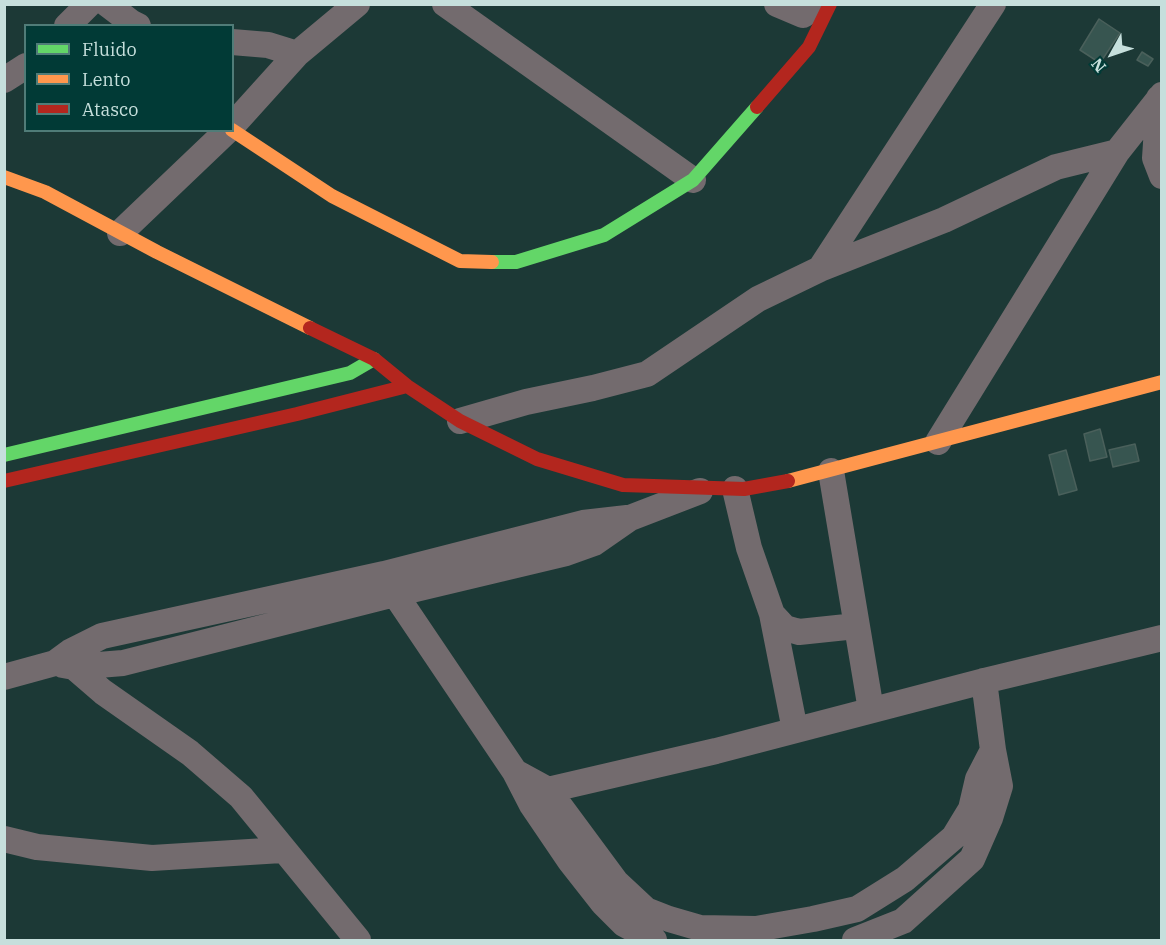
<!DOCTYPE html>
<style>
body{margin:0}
#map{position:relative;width:1166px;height:945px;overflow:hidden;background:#1c3936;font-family:"IBM Plex Serif",serif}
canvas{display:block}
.frame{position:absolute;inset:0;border:6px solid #c6dfdc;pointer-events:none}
.legend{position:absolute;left:24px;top:24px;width:210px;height:108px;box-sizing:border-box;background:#013a36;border:2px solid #507c78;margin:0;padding:8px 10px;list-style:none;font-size:18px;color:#c6dfdc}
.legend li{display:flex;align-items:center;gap:12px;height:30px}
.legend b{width:30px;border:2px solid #507c78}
.north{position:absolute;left:1082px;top:24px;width:60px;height:60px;-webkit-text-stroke:4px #013a36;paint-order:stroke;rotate:230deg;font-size:16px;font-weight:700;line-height:24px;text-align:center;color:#c6dfdc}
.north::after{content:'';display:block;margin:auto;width:21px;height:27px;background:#c6dfdc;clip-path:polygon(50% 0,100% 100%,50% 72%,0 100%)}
</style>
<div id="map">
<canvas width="1166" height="945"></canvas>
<div class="frame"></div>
<ul class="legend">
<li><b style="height:8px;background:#63d668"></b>Fluido</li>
<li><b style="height:8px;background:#ff974d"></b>Lento</li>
<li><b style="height:8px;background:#b3261e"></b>Atasco</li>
</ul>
<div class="north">N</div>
</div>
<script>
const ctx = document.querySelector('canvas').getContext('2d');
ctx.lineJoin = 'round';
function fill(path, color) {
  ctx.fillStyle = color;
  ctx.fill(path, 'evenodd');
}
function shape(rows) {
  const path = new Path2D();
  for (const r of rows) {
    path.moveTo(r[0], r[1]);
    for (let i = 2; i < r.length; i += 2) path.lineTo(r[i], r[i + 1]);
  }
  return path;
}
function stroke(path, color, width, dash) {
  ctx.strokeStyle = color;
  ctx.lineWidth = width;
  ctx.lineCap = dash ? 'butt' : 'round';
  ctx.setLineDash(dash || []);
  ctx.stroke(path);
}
const building = shape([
 [1099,19,1120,33,1100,63,1080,50,1099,19],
 [1142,52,1153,59,1148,66,1137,60,1142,52],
 [1100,429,1107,457,1090,461,1084,434,1100,429],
 [1135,444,1139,461,1113,467,1109,450,1135,444],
 [1066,450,1077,490,1059,495,1049,455,1066,450]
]);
const street = shape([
 [107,4,132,23,138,26],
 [445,4,693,180],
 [777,4,803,15,819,4],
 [67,26,89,4],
 [232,42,268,45,297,54],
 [4,80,26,66],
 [1159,98,1155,158,1162,176],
 [232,126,297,54,357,4],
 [120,233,228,130],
 [820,269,993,4],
 [460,421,526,402,593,388,647,374,758,299,820,269,944,220,1056,167,1117,152],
 [938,442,1117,152,1162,95],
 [831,471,871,710],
 [735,489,749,548,772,614,795,730],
 [395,594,515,772,532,805,570,861,603,903,624,924,654,940],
 [772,614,785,628,799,632,856,626],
 [63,665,74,667,103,692,190,753,241,797,358,940],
 [74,667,123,663,395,594,566,553,594,543,630,518,700,491],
 [4,677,55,663,70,652,102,636,384,574,583,523,627,518],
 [515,772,548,790,616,882,646,910,669,919,700,928,756,929,813,919,857,909,905,879,954,837,971,809,978,779,993,750,984,681],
 [532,805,548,790,716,751,984,681,1162,638],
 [4,839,37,847,152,858,282,850],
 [855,940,903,921,972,859,990,818,1000,786,993,750]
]);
const fast = shape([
 [492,262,516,262,604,235,693,180,757,107],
 [4,455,350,373,374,359]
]);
const slow = shape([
 [232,130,332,196,460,261,492,262],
 [4,177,45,192,157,252,310,328],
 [788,481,1162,382]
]);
const jam = shape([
 [757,107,809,47,830,4],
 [310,328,374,359,407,386,460,421,537,459,623,485,744,489,788,481],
 [4,481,297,414,407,386]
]);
fill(building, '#375550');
stroke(building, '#4a605b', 1.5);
stroke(street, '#736b6e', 26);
stroke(fast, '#63d668', 14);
stroke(slow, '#ff974d', 14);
stroke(jam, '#b3261e', 14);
</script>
